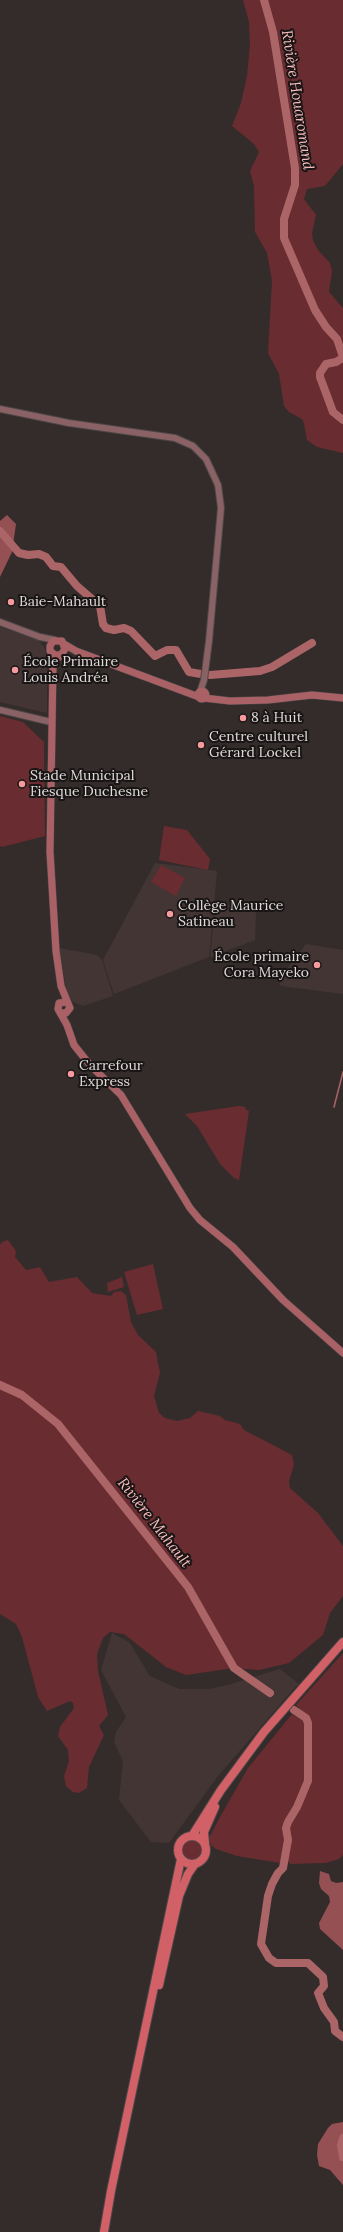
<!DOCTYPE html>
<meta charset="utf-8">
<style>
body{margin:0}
canvas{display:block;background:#342b2b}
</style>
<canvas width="343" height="2232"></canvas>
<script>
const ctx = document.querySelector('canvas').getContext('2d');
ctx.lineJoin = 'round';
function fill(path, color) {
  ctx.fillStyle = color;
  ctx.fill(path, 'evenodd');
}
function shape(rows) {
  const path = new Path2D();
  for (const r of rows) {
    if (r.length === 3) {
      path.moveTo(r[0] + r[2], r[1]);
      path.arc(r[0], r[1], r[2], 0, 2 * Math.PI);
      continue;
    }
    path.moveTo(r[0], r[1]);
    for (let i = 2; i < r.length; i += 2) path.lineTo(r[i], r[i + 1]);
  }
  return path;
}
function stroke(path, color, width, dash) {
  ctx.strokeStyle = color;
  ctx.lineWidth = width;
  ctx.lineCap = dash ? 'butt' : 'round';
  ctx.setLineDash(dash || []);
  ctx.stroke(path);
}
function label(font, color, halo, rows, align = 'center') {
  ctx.font = font + ' Lora,serif';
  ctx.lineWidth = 4;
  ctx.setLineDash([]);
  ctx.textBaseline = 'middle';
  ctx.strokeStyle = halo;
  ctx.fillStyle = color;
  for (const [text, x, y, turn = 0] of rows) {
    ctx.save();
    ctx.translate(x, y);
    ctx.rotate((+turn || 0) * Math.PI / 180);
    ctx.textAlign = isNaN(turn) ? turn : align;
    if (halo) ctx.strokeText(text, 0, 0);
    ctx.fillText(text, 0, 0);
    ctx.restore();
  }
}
const built = shape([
 [0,627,37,639,44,647,47,656,47,713,0,702],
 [155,863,217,871,209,957,114,994,103,960],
 [216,902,256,910,255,940,210,957],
 [306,944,343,950,343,994,281,986,278,981],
 [59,948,97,955,102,960,113,996,83,1006,73,1002,67,993],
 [112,1633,129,1642,150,1676,179,1689,210,1689,231,1684,280,1669,300,1685,296,1686,218,1776,169,1843,151,1842,119,1800,123,1761,114,1742,116,1732,126,1717,101,1670]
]);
const green = shape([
 [243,0,343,0,343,164,325,186,307,189,304,199,316,215,312,233,313,240,318,250,330,263,332,271,329,292,343,308,343,453,317,447,307,440,304,424,302,419,289,412,284,406,279,374,268,353,272,281,267,253,255,232,254,186,250,171,259,152,254,144,232,126,241,103,247,76,250,44,249,22],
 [0,716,23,722,44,742,45,836,2,847,0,846],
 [164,826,187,830,210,859,208,870,159,860],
 [161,865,185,878,176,896,151,882],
 [239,1106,246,1107,245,1109,249,1111,239,1180,234,1178,220,1164,197,1126,185,1114],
 [8,1240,16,1251,15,1257,26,1270,40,1267,49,1282,77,1277,92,1293,111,1296,114,1292,121,1291,126,1295,131,1322,138,1335,156,1352,160,1373,154,1396,159,1413,165,1418,177,1421,190,1418,198,1411,220,1416,225,1420,240,1424,244,1430,292,1455,294,1465,289,1481,290,1488,318,1513,343,1546,343,1596,330,1613,323,1635,289,1663,259,1670,234,1668,186,1675,166,1667,124,1634,110,1632,103,1638,97,1654,98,1671,108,1715,99,1726,104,1735,89,1767,87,1788,79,1793,73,1792,66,1786,64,1776,69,1761,68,1750,58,1736,60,1727,74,1708,73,1703,70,1701,47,1711,38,1697,22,1637,16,1624,0,1614,0,1245,2,1242],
 [153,1264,163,1309,137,1315,124,1272],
 [122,1277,124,1287,108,1292,107,1283],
 [343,1653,343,1855,339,1859,326,1863,290,1864,288,1861,291,1844,290,1826,311,1785,312,1767,310,1720,296,1705],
 [292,1714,304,1721,306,1726,306,1766,304,1783,285,1822,283,1831,284,1844,280,1863,237,1856,216,1849,211,1845,209,1838,220,1817,248,1768],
 [192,1850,11]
]);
const forest = shape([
 [7,515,16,524,12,552,0,577,0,521],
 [320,1871,329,1874,331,1881,336,1883,343,1882,343,1950,320,1929,319,1923,330,1902,329,1896,321,1889,319,1883],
 [343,2122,343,2185,330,2170,319,2166,317,2155,318,2144,328,2128,332,2124]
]);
const stream = shape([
 [334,1107,343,1072]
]);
const river = shape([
 [264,0,273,32,295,168,295,185,284,219,284,238,315,310,326,327,337,339,343,357],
 [343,358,336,362,326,364,320,373,320,377,333,412,343,420],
 [0,531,19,553,28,555,39,554,46,557,53,566,61,567,77,586,100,606,103,624,106,628,114,630,124,628,131,631,155,656,167,650,176,650,189,672,201,674],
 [210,675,260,671,272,667,312,643],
 [0,1385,22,1395,58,1424,188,1587,234,1668,270,1693],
 [294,1710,306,1718,308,1723,308,1781,297,1807,288,1822,286,1828,288,1840,283,1868,278,1873,272,1884,268,1896,261,1944,269,1958,276,1963,308,1963,323,1977,324,1986,318,1993,324,2008,334,2022,335,2031,343,2037],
 [343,2138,341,2145,343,2157]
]);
const secondary = shape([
 [0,409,69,423,175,438,193,446,206,459,218,485,221,508,209,641,204,680,200,692],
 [0,622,40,637,55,640],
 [0,710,51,722]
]);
const primary = shape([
 [64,644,76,651,199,697],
 [51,653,53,664,50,852,56,951,61,986,70,1008,66,1013,61,1013],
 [53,664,63,652,65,649,62,641,53,641,50,646,50,651,55,655,61,655],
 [202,695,4],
 [204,698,230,701,268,700,312,695,343,698],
 [66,1002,59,1003,58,1009,67,1025,74,1045,90,1065,121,1095,190,1208,200,1220,233,1247,283,1300,343,1353]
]);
const highway = shape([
 [192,1850,14],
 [192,1836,221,1790,264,1732,343,1642],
 [205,1843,204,1832,215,1807],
 [159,1985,179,1896,188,1874,195,1864],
 [104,2232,111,2191,181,1859]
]);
const markers = [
 [11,602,4,"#f59b9d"],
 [15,670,4,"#f59b9d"],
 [243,718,4,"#f59b9d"],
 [201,745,4,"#f59b9d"],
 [22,784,4,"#f59b9d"],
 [170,914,4,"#f59b9d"],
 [317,965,4,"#f59b9d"],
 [71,1074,4,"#f59b9d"]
];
const poiNames = [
 ["Baie-Mahault",19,602],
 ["École Primaire",23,662],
 ["Louis Andréa",23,678],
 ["8 à Huit",251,718],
 ["Centre culturel",209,737],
 ["Gérard Lockel",209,753],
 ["Stade Municipal",30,776],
 ["Fiesque Duchesne",30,792],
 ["Collège Maurice",178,906],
 ["Satineau",178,922],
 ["École primaire",309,957,"right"],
 ["Cora Mayeko",309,973,"right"],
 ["Carrefour",79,1066],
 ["Express",79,1082]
];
const waterNames = [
 ["Rivière Houaromand",297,100,81],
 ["Rivière Mahault",154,1523,52]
];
fill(built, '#443535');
fill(green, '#692c30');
fill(forest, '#945052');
stroke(stream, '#ab6567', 1.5);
stroke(river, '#ab6567', 8);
stroke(secondary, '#4e4747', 8);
stroke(primary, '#4e4747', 8);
stroke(highway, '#4e4747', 10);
stroke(secondary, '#8a6164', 6);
stroke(primary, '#a96165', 7);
stroke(highway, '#d16067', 8);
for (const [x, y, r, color] of markers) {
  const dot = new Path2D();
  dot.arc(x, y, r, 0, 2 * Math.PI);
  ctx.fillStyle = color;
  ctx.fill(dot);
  stroke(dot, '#191515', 1.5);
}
label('14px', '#e0dada', '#191515', poiNames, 'left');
label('italic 15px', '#fabcbc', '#191515', waterNames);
</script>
